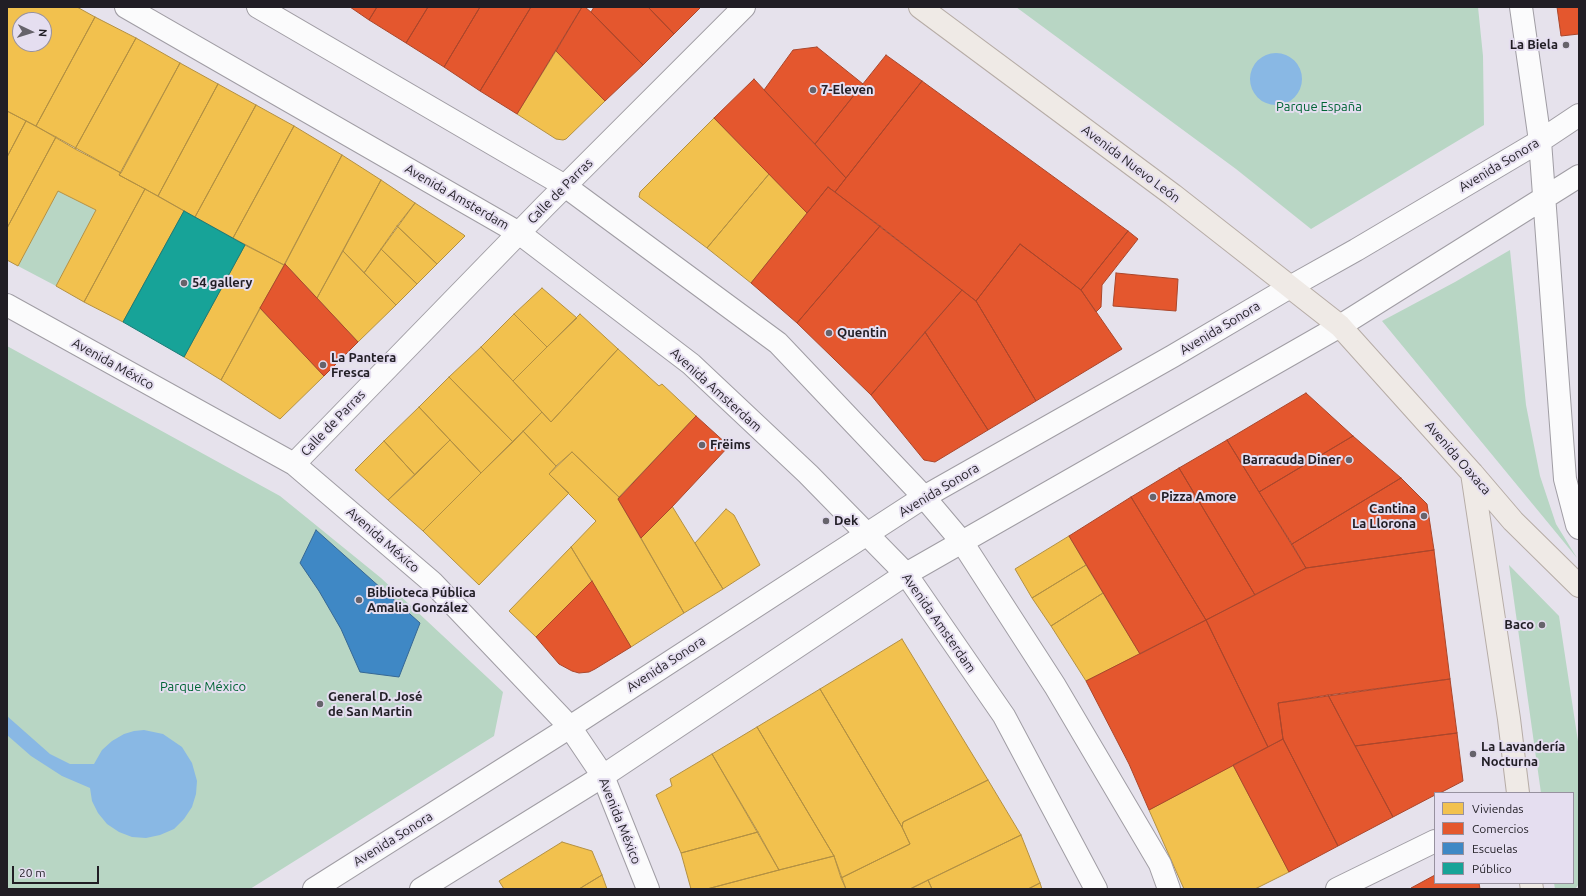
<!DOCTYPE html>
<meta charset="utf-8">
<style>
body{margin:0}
#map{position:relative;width:1586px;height:896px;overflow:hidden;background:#e6e2ec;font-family:Ubuntu,sans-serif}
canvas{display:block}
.frame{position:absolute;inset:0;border:8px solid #211e25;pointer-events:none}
.legend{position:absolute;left:1434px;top:792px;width:140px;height:92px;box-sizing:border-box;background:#e5def0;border:1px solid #97919f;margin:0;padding:5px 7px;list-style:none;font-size:12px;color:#211e25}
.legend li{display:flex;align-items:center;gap:8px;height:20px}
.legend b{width:20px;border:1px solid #97919f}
.north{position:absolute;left:12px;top:12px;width:40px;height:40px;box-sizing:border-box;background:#e5def0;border:1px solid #97919f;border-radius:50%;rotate:94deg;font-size:11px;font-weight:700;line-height:16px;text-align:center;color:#211e25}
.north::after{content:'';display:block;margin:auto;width:14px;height:18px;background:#66636b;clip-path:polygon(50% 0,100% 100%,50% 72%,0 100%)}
.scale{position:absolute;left:12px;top:866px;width:87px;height:18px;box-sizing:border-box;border:2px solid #211e25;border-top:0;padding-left:5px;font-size:12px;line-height:14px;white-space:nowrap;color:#211e25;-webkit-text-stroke:3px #e5def0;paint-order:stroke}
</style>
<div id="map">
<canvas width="1586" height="896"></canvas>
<div class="frame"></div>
<ul class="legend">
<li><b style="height:11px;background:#f2c14e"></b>Viviendas</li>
<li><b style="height:11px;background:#e4572e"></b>Comercios</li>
<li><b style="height:11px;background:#3f88c5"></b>Escuelas</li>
<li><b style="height:11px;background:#17a398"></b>Público</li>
</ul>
<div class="north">N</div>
<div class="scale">20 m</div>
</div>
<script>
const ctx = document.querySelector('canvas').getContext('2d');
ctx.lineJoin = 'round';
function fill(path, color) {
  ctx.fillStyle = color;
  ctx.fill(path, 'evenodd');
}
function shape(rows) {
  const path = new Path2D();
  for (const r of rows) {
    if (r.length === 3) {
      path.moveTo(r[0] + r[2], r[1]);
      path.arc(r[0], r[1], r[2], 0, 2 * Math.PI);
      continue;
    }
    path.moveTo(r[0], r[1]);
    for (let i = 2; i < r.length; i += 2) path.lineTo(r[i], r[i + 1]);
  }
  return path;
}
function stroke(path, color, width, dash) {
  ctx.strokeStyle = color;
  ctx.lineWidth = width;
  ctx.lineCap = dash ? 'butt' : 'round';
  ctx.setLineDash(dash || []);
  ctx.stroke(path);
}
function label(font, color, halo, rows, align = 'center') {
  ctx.font = font + ' Ubuntu,sans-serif';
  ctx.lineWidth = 4;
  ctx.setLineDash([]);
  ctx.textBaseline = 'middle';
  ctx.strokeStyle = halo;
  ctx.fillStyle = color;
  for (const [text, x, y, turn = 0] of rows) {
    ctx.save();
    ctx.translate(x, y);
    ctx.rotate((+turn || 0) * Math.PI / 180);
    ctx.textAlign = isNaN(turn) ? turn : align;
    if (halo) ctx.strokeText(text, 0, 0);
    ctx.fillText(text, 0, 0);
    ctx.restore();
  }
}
const green = shape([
 [1016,7,1478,7,1483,56,1484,125,1311,229,1236,169],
 [58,191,96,210,56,286,18,266],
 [1510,250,1526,405,1540,476,1556,524,1577,558,1382,321,1455,282],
 [7,346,280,496,381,578,503,692,494,736,250,889,7,889],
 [1509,565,1559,616,1579,748,1579,884,1575,889,1555,889,1554,883,1573,883,1573,793,1541,793]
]);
const water = shape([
 [1276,79,26],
 [7,716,50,754,70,764,94,764,102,750,112,741,124,734,134,731,144,730,163,734,182,747,192,763,197,781,196,794,192,807,184,819,174,829,160,835,146,838,132,837,119,832,107,824,98,813,92,801,90,788,62,776,31,756,7,735]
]);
const homes = shape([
 [7,7,77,7,95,17,36,126,7,111,7,7],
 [20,20,44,20,44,44,20,44,20,20],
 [95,17,136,38,75,149,36,126,95,17],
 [136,38,180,63,121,173,75,149,136,38],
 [556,51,605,101,566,139,563,140,556,139,517,114,556,51],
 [180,63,218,84,158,196,119,175,180,63],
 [218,84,256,105,195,217,158,196,218,84],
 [256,105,294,126,233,238,195,217,256,105],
 [7,111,26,121,7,157,7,111],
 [714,118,769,174,707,248,639,197,640,192,714,118],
 [26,121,56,137,7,228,7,157,26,121],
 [294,126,342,155,284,265,233,238,294,126],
 [56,137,121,173,119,175,145,189,84,302,56,286,96,210,58,191,18,266,7,260,7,228,56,137],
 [342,155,381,180,317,298,285,264,342,155],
 [769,174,807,213,751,283,707,248,769,174],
 [381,180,415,203,364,273,343,251,381,180],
 [145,189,184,211,123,322,84,302,145,189],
 [415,203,464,235,465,236,437,264,397,226,415,203],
 [397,226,437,264,417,284,381,249,397,226],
 [245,245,284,265,221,380,184,357,245,245],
 [381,249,417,284,396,305,364,273,381,249],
 [343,251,396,305,358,342,317,298,343,251],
 [542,288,577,318,547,347,514,314,542,288],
 [260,308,324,376,280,419,221,380,260,308],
 [514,314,547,347,513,381,481,347,514,314],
 [580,314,618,349,551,422,513,381,580,314],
 [481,347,542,412,513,442,449,377,481,347],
 [618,349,659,386,662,384,696,416,619,497,572,452,556,466,523,431,542,412,551,422,618,349],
 [449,377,513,442,481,473,419,407,449,377],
 [419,407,450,440,415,475,384,441,419,407],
 [523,431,556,466,549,474,569,493,479,585,423,531,523,431],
 [450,440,481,473,423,531,388,500,450,440],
 [384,441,415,475,388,500,355,470,384,441],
 [572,452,619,497,618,499,684,613,631,647,571,547,596,521,549,474,572,452],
 [672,506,723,589,684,613,641,538,672,506],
 [726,509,734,515,760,565,723,589,695,543,726,509],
 [1069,536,1086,565,1032,598,1015,569,1069,536],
 [571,547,592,581,536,637,509,611,571,547],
 [1086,565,1103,593,1051,626,1032,598,1086,565],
 [1103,593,1140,654,1086,681,1051,626,1103,593],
 [902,639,988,780,903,822,902,827,820,689,902,639],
 [820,689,902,827,910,844,841,878,834,856,757,727,820,689],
 [757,727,834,856,779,870,712,754,757,727],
 [712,754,758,832,681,853,656,795,672,786,670,779,712,754],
 [1233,765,1289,872,1255,889,1184,889,1149,810,1233,765],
 [988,780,1021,835,910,889,846,889,841,878,910,844,902,827,903,822,988,780],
 [758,832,779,870,707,889,691,889,681,853,758,832],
 [1021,835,1040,883,1028,889,932,889,928,880,1021,835],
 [562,842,592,851,602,875,579,889,504,889,499,881,562,842],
 [834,856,846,889,707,889,779,870,834,856],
 [602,875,607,889,579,889,602,875],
 [928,880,932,889,910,889,928,880],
 [1040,883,1042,889,1028,889,1040,883]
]);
const shops = shape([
 [350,7,377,7,369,20,350,7],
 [377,7,428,7,406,43,369,20,377,7],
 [428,7,480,7,444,67,406,43,428,7],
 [480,7,531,7,480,91,444,67,480,7],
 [531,7,582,7,517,114,480,91,531,7],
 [582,7,585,7,592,13,643,65,605,101,556,51,582,7],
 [594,7,648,7,674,34,643,65,591,12,594,7],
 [648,7,701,7,674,34,648,7],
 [1557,7,1579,7,1579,34,1561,36,1557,7],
 [817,47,863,84,815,144,764,90,793,50,817,47],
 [886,55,922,81,846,178,815,144,886,55],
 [754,79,846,178,835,192,828,187,807,213,714,118,754,79],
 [922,81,1128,231,1081,290,1020,244,976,301,835,192,922,81],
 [828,187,880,226,797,323,751,283,828,187],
 [880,226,962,290,871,395,797,323,880,226],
 [1128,231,1138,239,1102,285,1101,307,1096,312,1081,290,1128,231],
 [1020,244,1081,290,1122,349,1036,401,976,301,1020,244],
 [285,264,358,342,324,376,260,308,285,264],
 [1116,273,1178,279,1176,311,1113,306,1116,273],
 [962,290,976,301,1036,401,988,430,925,332,962,290],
 [925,332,988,430,935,462,924,460,871,395,925,332],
 [1306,393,1353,436,1259,492,1227,440,1306,393],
 [696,416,729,446,672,507,641,538,618,499,696,416],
 [1353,436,1401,478,1292,544,1259,492,1353,436],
 [1227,440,1306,568,1255,595,1179,468,1227,440],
 [1179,468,1255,595,1206,620,1131,497,1179,468],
 [1401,478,1427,504,1434,550,1306,568,1292,544,1401,478],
 [1131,497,1206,620,1140,654,1069,536,1131,497],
 [1434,550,1450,679,1278,703,1283,739,1268,747,1206,620,1306,568,1434,550],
 [592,581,631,647,595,669,589,672,579,673,572,671,559,664,536,637,592,581],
 [1206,620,1268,747,1149,810,1129,764,1086,681,1206,620],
 [1450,679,1457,733,1355,746,1328,695,1450,679],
 [1328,695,1393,817,1338,846,1283,739,1278,703,1328,695],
 [1457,733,1463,781,1440,793,1435,793,1435,795,1393,817,1355,746,1457,733],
 [1283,739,1338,846,1289,872,1233,765,1283,739],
 [1435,875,1435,883,1479,883,1480,889,1412,889,1411,888,1435,875]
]);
const schools = shape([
 [316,530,420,623,399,677,360,672,341,629,319,591,300,563,316,530]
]);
const public = shape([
 [184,211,245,245,184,357,123,322,184,211]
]);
const minor = shape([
 [126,7,519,233,691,364,808,474,906,574,1004,716,1096,889],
 [258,7,565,186,778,343,924,497,962,542,1055,686,1160,864,1169,889],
 [7,305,294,464,432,582,570,727,603,776,648,889],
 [294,464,545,206,744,7],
 [1337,889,1435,841]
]);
const secondary = shape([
 [1521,7,1540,141,1565,479,1577,525,1579,528],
 [314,889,570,727,924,497,1173,356,1290,287,1356,250,1540,141,1579,115],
 [421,889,603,776,906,574,1340,326,1579,176]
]);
const primary = shape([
 [920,7,1173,195,1340,326,1472,473,1513,521,1579,586],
 [1472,473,1509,719,1518,793],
 [1531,883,1532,889]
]);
const markers = [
 [1566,45,4,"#66636b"],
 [813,90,4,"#66636b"],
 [184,283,4,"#66636b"],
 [829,333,4,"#66636b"],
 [323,365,4,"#66636b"],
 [702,445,4,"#66636b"],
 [1349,460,4,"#66636b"],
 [1153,497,4,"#66636b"],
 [1424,516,4,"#66636b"],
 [826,521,4,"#66636b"],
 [359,600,4,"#66636b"],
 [1542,625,4,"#66636b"],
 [320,704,4,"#66636b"],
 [1473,754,4,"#66636b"]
];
const poiNames = [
 ["La Biela",1558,45,"right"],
 ["7-Eleven",821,90],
 ["54 gallery",192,283],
 ["Quentin",837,333],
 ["La Pantera",331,358],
 ["Fresca",331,373],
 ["Frëims",710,445],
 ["Barracuda Diner",1341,460,"right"],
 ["Pizza Amore",1161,497],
 ["Cantina",1416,509,"right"],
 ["La Llorona",1416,524,"right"],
 ["Dek",834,521],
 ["Biblioteca Pública",367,593],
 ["Amalia González",367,608],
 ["Baco",1534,625,"right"],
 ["General D. José",328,697],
 ["de San Martin",328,712],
 ["La Lavandería",1481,747],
 ["Nocturna",1481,762]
];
const parkNames = [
 ["Parque España",1319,107],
 ["Parque México",203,687]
];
const streetNames = [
 ["Avenida Nuevo León",1131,164,37],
 ["Avenida Sonora",1499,165,-31],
 ["Calle de Parras",560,191,-45],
 ["Avenida Amsterdam",457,197,30],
 ["Avenida Sonora",1220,328,-31],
 ["Avenida México",113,364,29],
 ["Avenida Amsterdam",716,390,42],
 ["Calle de Parras",333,423,-46],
 ["Avenida Oaxaca",1458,458,49],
 ["Avenida Sonora",939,490,-31],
 ["Avenida México",383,540,41],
 ["Avenida Amsterdam",939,623,55],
 ["Avenida Sonora",666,664,-33],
 ["Avenida México",620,821,68],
 ["Avenida Sonora",393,839,-32]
];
fill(green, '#b8d6c4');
fill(water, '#89b8e4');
fill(homes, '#f2c14e');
stroke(homes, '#b39042', 1);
fill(shops, '#e4572e');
stroke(shops, '#aa462b', 1);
fill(schools, '#3f88c5');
stroke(schools, '#366895', 1);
fill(public, '#17a398');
stroke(public, '#1a7b76', 1);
stroke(minor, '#a09da4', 24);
stroke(secondary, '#a09da4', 24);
stroke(primary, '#b6aca6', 24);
stroke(minor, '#fbfbfc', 22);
stroke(secondary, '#fbfbfc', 22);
stroke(primary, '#efeae6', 22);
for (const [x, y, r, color] of markers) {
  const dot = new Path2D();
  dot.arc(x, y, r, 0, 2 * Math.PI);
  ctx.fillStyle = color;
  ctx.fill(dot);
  stroke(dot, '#e5def0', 1.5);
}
label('bold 13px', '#211e25', '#e5def0', poiNames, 'left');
label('13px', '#006535', '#e5def0', parkNames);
label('13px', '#211e25', '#e5def0', streetNames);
</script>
